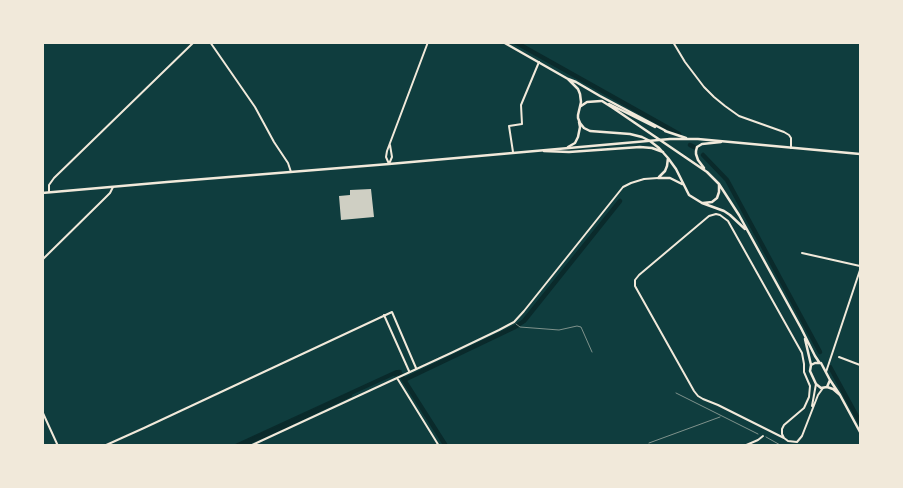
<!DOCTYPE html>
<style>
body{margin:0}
#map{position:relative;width:903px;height:488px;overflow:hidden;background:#0f3d3e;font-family:Roboto,sans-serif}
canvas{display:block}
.frame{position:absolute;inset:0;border:44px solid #f1e9da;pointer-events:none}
</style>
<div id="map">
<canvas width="903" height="488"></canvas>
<div class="frame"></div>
</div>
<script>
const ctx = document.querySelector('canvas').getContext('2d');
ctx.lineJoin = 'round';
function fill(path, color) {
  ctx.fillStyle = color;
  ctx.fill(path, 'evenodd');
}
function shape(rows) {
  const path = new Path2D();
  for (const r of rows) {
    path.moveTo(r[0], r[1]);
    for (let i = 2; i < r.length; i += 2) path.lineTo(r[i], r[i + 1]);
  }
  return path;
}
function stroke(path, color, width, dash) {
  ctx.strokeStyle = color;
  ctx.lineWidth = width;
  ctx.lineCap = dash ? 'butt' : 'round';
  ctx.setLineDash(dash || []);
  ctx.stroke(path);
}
const water = shape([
 [396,370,402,370,401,371,402,372,241,445,233,445]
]);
const canal = shape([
 [515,42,679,134],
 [690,145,694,147],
 [703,155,727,180,820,352],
 [830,367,860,422],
 [395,374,399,372,446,446],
 [404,380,515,327,524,321,620,201],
 [240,446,285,426,350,395]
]);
const building = shape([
 [371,189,374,217,341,220,339,196,350,195,350,190]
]);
const path = shape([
 [516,324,520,327,559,330,577,326,581,327,592,352],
 [676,393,758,434],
 [766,437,782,446],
 [649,443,720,417]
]);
const minor = shape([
 [210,42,255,107,274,142,288,163,291,172],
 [673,42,685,62,704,87,714,97,725,106,739,116,784,132,789,135,791,138,791,148],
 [513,152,509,126,522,124,521,105,539,62],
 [389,164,386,157,387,151,428,42],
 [389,164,392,157,390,145],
 [49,192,49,185,54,178,194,42],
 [716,214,720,215,728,221,802,353,804,364,804,372,810,386,809,397,804,408,784,425,782,429,782,434,784,438,718,405,703,399,698,396,694,391,635,286,635,280,639,275,709,216,716,214],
 [802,253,860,266],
 [42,260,105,198,110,193,113,187],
 [384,315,409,371],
 [839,357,860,365],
 [826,372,860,270],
 [397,378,439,446],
 [812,406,816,384],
 [42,411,58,446],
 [784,438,788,441,797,442,802,436,818,395,823,388],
 [104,446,144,428,392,312,416,368],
 [250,446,451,353,499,330,514,322,524,311,623,187,631,183,644,179,658,178],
 [744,446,758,440,763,436]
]);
const tertiary = shape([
 [503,42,568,79,576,82,600,96,666,131],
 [568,79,578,89,580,94,581,102,578,115,578,118,580,123,584,128,590,131,630,134,642,137,650,141,659,148,668,158,676,169,689,195,702,203,724,211,730,215,745,229],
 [602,101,613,108,707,172,719,184,739,215,801,328,815,356,819,362],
 [609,104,655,127],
 [581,106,587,102,601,101],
 [665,131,686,138],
 [568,147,575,143,578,137,580,127,579,122],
 [544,151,569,152,640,147,652,148,663,152],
 [704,168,698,160,696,154,696,151,697,147,702,144,721,142],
 [659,177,665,171,667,166,668,158],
 [658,178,670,178,682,184],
 [703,203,712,202,717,198,719,192,719,185],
 [805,339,811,365],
 [830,380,840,395,860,432],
 [827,387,830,380,821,363,815,363,811,365,810,371,816,384,821,388,827,387,833,389,840,395]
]);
const secondary = shape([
 [42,193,167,182,389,164,670,139,698,139,860,154]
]);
fill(water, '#0a2a2b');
stroke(canal, '#0a2a2b', 4.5);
fill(building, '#cfcfc3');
stroke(path, '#f1e9da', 0.5);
stroke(minor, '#f1e9da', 2);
stroke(tertiary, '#f1e9da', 2.5);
stroke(secondary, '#f1e9da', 2.5);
</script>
